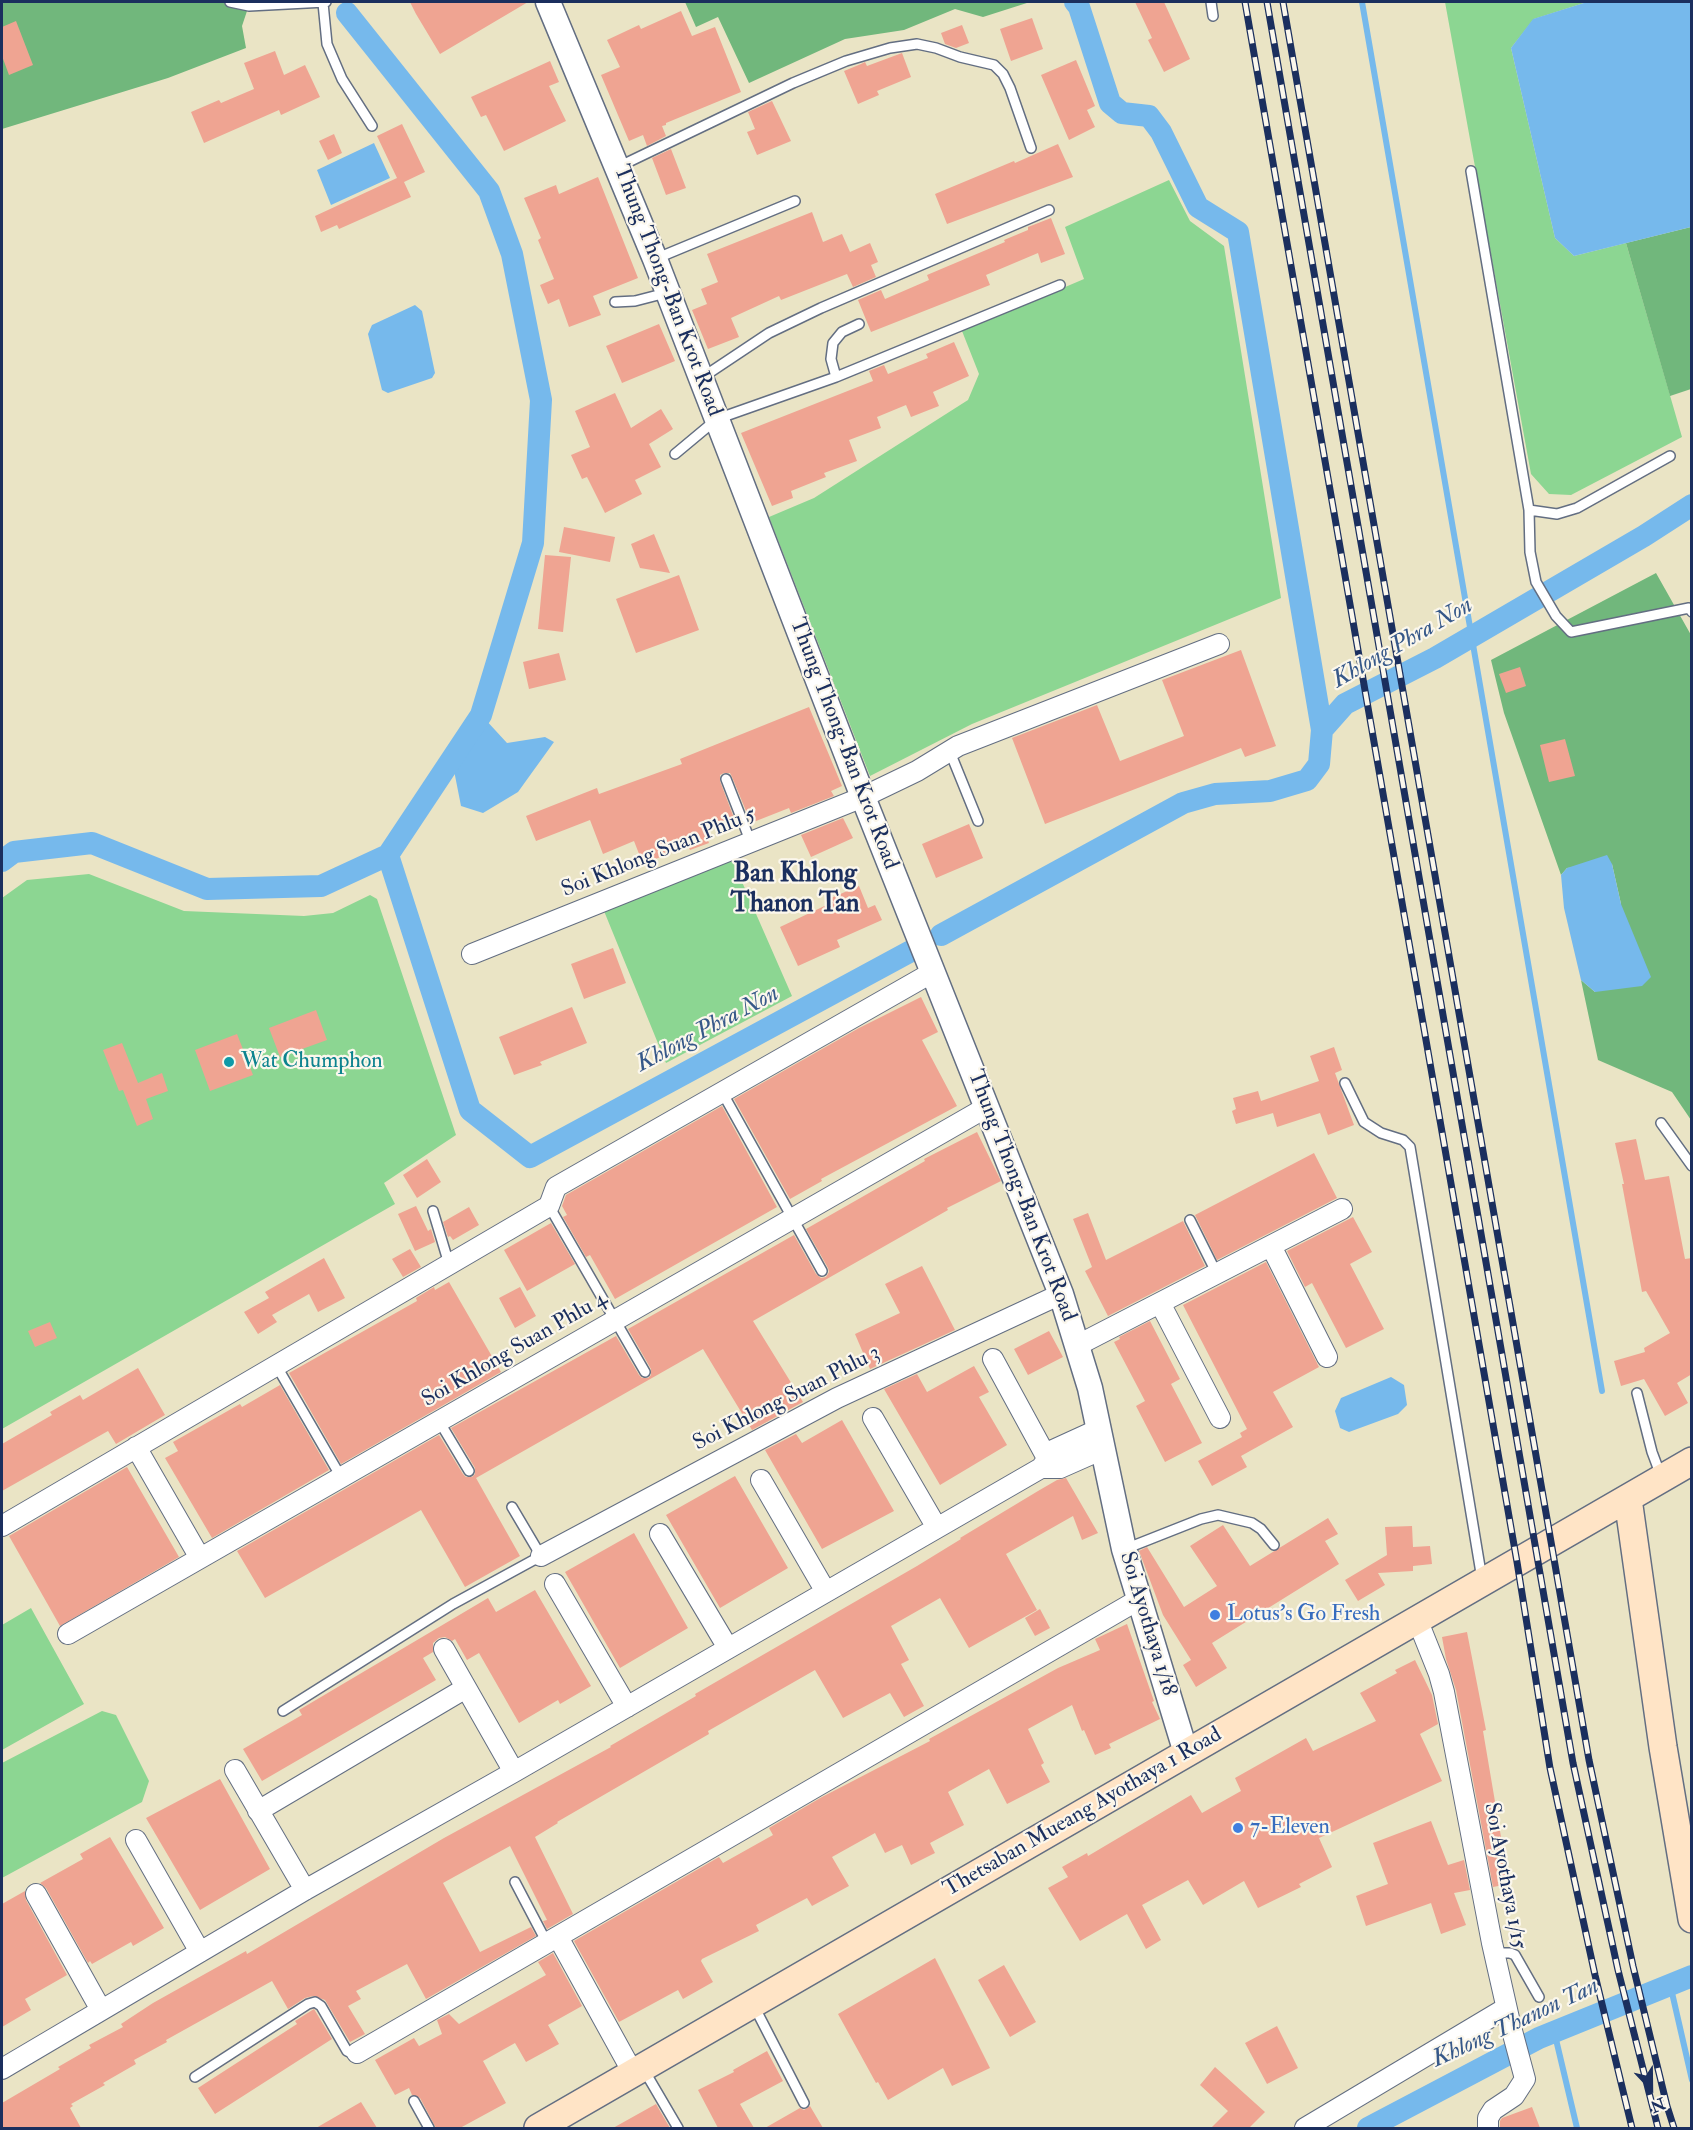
<!DOCTYPE html>
<style>
body{margin:0}
#map{position:relative;width:1693px;height:2130px;overflow:hidden;background:#eae4c5;font-family:"IM FELL Double Pica",serif}
canvas{display:block}
.frame{position:absolute;inset:0;border:3px solid #1b2f5e;pointer-events:none}
.north{position:absolute;left:1621px;top:2058px;width:60px;height:60px;-webkit-text-stroke:4px #fbf7ec;paint-order:stroke;rotate:158deg;font-size:16px;font-weight:700;line-height:24px;text-align:center;color:#1b2f5e}
.north::after{content:'';display:block;margin:auto;width:21px;height:27px;background:#1b2f5e;clip-path:polygon(50% 0,100% 100%,50% 72%,0 100%)}
</style>
<div id="map">
<canvas width="1693" height="2130"></canvas>
<div class="frame"></div>
<div class="north">N</div>
</div>
<script>
const ctx = document.querySelector('canvas').getContext('2d');
ctx.lineJoin = 'round';
function fill(path, color) {
  ctx.fillStyle = color;
  ctx.fill(path, 'evenodd');
}
function shape(rows) {
  const path = new Path2D();
  for (const r of rows) {
    path.moveTo(r[0], r[1]);
    for (let i = 2; i < r.length; i += 2) path.lineTo(r[i], r[i + 1]);
  }
  return path;
}
function stroke(path, color, width, dash) {
  ctx.strokeStyle = color;
  ctx.lineWidth = width;
  ctx.lineCap = dash ? 'butt' : 'round';
  ctx.setLineDash(dash || []);
  ctx.stroke(path);
}
function label(font, color, halo, rows, align = 'center') {
  ctx.font = font + ' "IM FELL Double Pica",serif';
  ctx.lineWidth = 4.5;
  ctx.setLineDash([]);
  ctx.textBaseline = 'middle';
  ctx.strokeStyle = halo;
  ctx.fillStyle = color;
  for (const [text, x, y, turn = 0] of rows) {
    ctx.save();
    ctx.translate(x, y);
    ctx.rotate((+turn || 0) * Math.PI / 180);
    ctx.textAlign = isNaN(turn) ? turn : align;
    if (halo) ctx.strokeText(text, 0, 0);
    ctx.fillText(text, 0, 0);
    ctx.restore();
  }
}
const green = shape([
 [1445,2,1587,2,1534,19,1511,48,1555,238,1574,256,1626,243,1682,437,1571,495,1549,494,1531,474],
 [1169,180,1190,221,1224,246,1281,598,972,724,870,776,769,517,814,498,968,400,979,374,962,331,1084,279,1065,227],
 [732,859,792,996,666,1063,604,911],
 [89,874,184,911,304,916,333,913,370,895,377,899,456,1135,384,1183,395,1204,2,1429,2,898,27,880],
 [31,1608,84,1704,2,1750,2,1625],
 [102,1711,116,1715,149,1781,142,1802,2,1878,2,1763]
]);
const forest = shape([
 [2,2,250,2,242,26,246,48,168,78,2,129],
 [685,2,1030,2,983,17,955,9,904,30,845,39,749,83,718,17,696,27],
 [1691,227,1691,389,1670,396,1626,243],
 [1656,573,1691,635,1691,1120,1672,1092,1598,1060,1581,980,1595,992,1621,904,1612,864,1567,868,1561,875,1504,713,1491,660]
]);
const water = shape([
 [1587,2,1691,2,1691,227,1574,256,1555,238,1511,48,1533,19],
 [374,143,390,178,331,205,317,170],
 [415,305,422,311,435,373,432,378,388,393,382,390,368,334,372,325],
 [470,718,484,718,507,743,545,737,554,742,518,792,483,813,461,806,449,745],
 [1607,855,1612,864,1621,904,1651,977,1642,986,1595,992,1581,980,1564,908,1561,875,1567,868],
 [1391,1377,1404,1385,1407,1405,1398,1414,1349,1432,1340,1428,1335,1411,1341,1398]
]);
const stream = shape([
 [1362,2,1602,1391],
 [1670,1984,1692,2080],
 [1554,2031,1577,2128]
]);
const canal = shape([
 [1075,2,1079,7,1110,103,1122,113,1149,116,1161,132,1198,207,1238,232,1322,730],
 [388,855,470,1110,530,1157,911,951],
 [2,861,14,852,92,843,207,889,321,886,388,855,481,715,533,543,541,400,512,254,489,191,347,13],
 [941,935,1183,803,1215,794,1270,791,1307,780,1319,764,1322,730,1345,704,1435,658,1644,536,1692,505],
 [1368,2128,1539,2038,1692,1976]
]);
const building = shape([
 [410,2,528,2,440,54,416,14],
 [1135,2,1164,2,1190,59,1164,72,1148,40,1152,38],
 [681,11,692,36,715,27,741,92,666,123,666,125,662,126,666,136,647,146,643,135,629,141,601,75,620,67,607,40,639,25,641,29],
 [1032,18,1043,49,1011,61,1000,29],
 [16,21,33,65,9,75,2,56,2,27],
 [962,25,969,43,956,48,945,44,941,33],
 [275,51,284,75,305,65,320,97,281,115,279,110,204,143,191,112,219,100,221,103,254,89,244,63],
 [902,53,911,77,877,91,879,95,858,104,844,71,861,64,865,62,867,66],
 [1076,60,1095,106,1087,110,1095,127,1069,140,1041,75],
 [550,61,559,82,549,86,566,121,504,151,486,115,481,117,471,97],
 [772,101,791,141,757,155,747,132,755,129,748,112],
 [402,124,425,172,404,182,411,197,339,229,337,225,321,232,315,216,397,178,377,136],
 [334,134,342,153,328,160,319,141],
 [1058,144,1073,177,947,224,935,194,1014,161,1015,163],
 [671,149,686,188,666,195,652,158],
 [598,177,638,278,593,296,601,315,569,327,559,299,548,304,540,285,554,279,538,240,541,238,524,198,556,185,559,194],
 [812,212,823,242,842,234,850,252,870,243,878,262,871,265,876,277,853,287,847,274,781,300,779,296,731,318,739,337,708,349,692,310,707,304,701,289,718,282,707,254],
 [1051,218,1065,254,1041,263,1038,253,986,275,990,285,871,332,858,300,881,290,885,299,929,280,927,275,1005,242,1004,240,1028,230,1028,227],
 [659,324,675,361,622,383,606,346],
 [954,342,969,376,933,392,939,406,911,417,906,405,877,417,881,428,849,440,857,461,824,473,826,477,791,491,793,498,772,506,741,433,873,381,869,371,884,365,888,374,928,358,926,354],
 [615,393,631,428,661,409,673,429,649,444,661,467,635,480,642,494,605,513,587,477,582,479,571,455,590,447,575,411],
 [564,527,615,537,610,562,559,552],
 [654,534,670,573,640,568,631,544],
 [545,555,571,557,563,632,538,629],
 [679,575,699,630,636,653,616,599],
 [1241,650,1276,746,1245,757,1241,748,1045,824,1012,738,1097,705,1120,761,1184,736,1162,680],
 [559,653,566,680,529,689,523,662],
 [1520,667,1526,686,1506,693,1499,674],
 [809,707,842,786,831,791,834,796,791,813,789,808,751,823,732,777,730,773,724,773,720,775,720,781,734,818,704,831,709,843,690,850,688,846,643,864,634,841,603,854,590,820,536,841,526,816,597,788,599,794,682,764,680,759],
 [1565,739,1575,776,1549,782,1540,745],
 [843,818,853,838,811,857,801,835],
 [969,824,983,858,936,878,922,844],
 [859,886,868,908,875,905,882,920,837,940,840,947,798,966,780,927,833,902,831,898],
 [613,948,626,983,584,999,571,964],
 [921,997,938,1032,922,1040,957,1106,821,1179,822,1181,790,1199,734,1099,859,1028],
 [572,1007,587,1043,540,1062,542,1065,514,1075,499,1037],
 [316,1010,327,1040,280,1057,269,1028],
 [237,1034,253,1075,210,1091,195,1050],
 [122,1043,138,1083,162,1073,168,1091,146,1099,153,1119,137,1126,123,1090,119,1091,103,1050],
 [1334,1047,1342,1070,1335,1073,1354,1125,1328,1135,1320,1113,1277,1127,1273,1113,1236,1124,1232,1111,1236,1109,1233,1098,1258,1091,1261,1101,1319,1081,1310,1056],
 [722,1106,777,1207,615,1299,590,1255,586,1257,563,1217,567,1215,562,1206,566,1195],
 [977,1132,1001,1181,947,1208,948,1210,753,1321,803,1402,752,1430,703,1349,476,1478,520,1556,465,1587,421,1510,265,1598,237,1551,439,1435,463,1474,466,1477,472,1477,475,1474,475,1468,451,1428,616,1336,639,1375,642,1378,648,1378,651,1375,651,1369,628,1329,794,1235,816,1274,821,1278,826,1277,829,1272,828,1268,806,1229,925,1161,924,1159],
 [1636,1139,1645,1180,1669,1176,1685,1259,1692,1258,1692,1374,1677,1383,1688,1403,1665,1416,1644,1379,1621,1386,1614,1361,1645,1352,1644,1348,1670,1333,1646,1291,1642,1292,1622,1184,1624,1184,1615,1143],
 [1314,1153,1337,1198,1217,1260,1195,1215],
 [427,1159,441,1182,417,1198,403,1175],
 [416,1206,428,1231,431,1229,435,1242,415,1251,398,1214],
 [469,1207,479,1225,453,1240,450,1236,448,1237,443,1222],
 [1088,1213,1106,1260,1183,1221,1205,1266,1108,1316,1085,1271,1092,1267,1073,1219],
 [1353,1217,1372,1252,1350,1264,1384,1329,1346,1348,1312,1283,1305,1287,1287,1251],
 [551,1223,575,1264,527,1291,504,1250],
 [410,1249,421,1267,403,1277,392,1259],
 [324,1258,345,1298,318,1312,309,1294,272,1315,277,1322,258,1334,244,1312,269,1298,265,1292],
 [1266,1262,1319,1367,1273,1392,1293,1427,1241,1456,1247,1467,1212,1486,1198,1461,1242,1437,1240,1433,1247,1429,1183,1305],
 [922,1266,955,1330,870,1369,855,1334,900,1313,885,1284],
 [449,1282,501,1372,341,1464,289,1373,417,1301,416,1298,434,1287,435,1290],
 [520,1287,536,1316,515,1328,499,1298],
 [1150,1321,1180,1379,1171,1384,1202,1443,1165,1462,1136,1406,1145,1401,1114,1342,1120,1339,1119,1337],
 [50,1322,57,1338,35,1347,28,1331],
 [1049,1331,1063,1357,1028,1375,1014,1349],
 [974,1366,989,1392,979,1397,1007,1445,940,1485,884,1389,917,1374,927,1392],
 [138,1368,165,1415,116,1444,108,1431,2,1491,2,1444,52,1415,50,1412,80,1395,83,1400],
 [280,1385,329,1470,212,1538,165,1458,178,1451,173,1442,240,1404,242,1407],
 [842,1420,894,1511,822,1549,765,1450,796,1434,802,1443],
 [127,1467,179,1557,60,1626,9,1536],
 [735,1476,788,1568,720,1608,666,1515],
 [1066,1478,1098,1533,1082,1540,1073,1516,1006,1554,1037,1610,969,1648,940,1598,891,1626,909,1660,901,1664,924,1706,904,1717,890,1693,843,1718,815,1670,708,1731,709,1734,557,1822,558,1823,535,1837,573,1914,547,1929,543,1921,547,1920,510,1846,443,1883,480,1952,531,1927,536,1936,426,1999,407,1964,356,1991,361,1999,348,2006,365,2034,350,2042,325,2000,313,1996,305,1998,288,2009,272,1981,166,2040,167,2042,134,2060,136,2064,103,2083,105,2085,71,2104,73,2106,70,2108,81,2128,2,2128,2,2103,60,2069,58,2067,91,2048,89,2045,123,2027,121,2024,153,2003,246,1951,247,1954,444,1838,611,1747,610,1746,696,1696,695,1694,917,1566,961,1539,960,1538,1038,1491,1057,1480],
 [1328,1518,1338,1534,1325,1541,1339,1564,1212,1643,1227,1668,1196,1687,1183,1665,1191,1660,1163,1615,1139,1551,1147,1547,1184,1607,1217,1586,1190,1546,1223,1525,1250,1566],
 [1412,1526,1413,1547,1430,1546,1432,1564,1413,1566,1413,1571,1378,1573,1385,1585,1358,1601,1345,1580,1387,1555,1385,1527],
 [634,1533,688,1628,620,1668,565,1572],
 [535,1590,591,1686,560,1704,558,1700,519,1723,479,1653,467,1660,455,1639,452,1641,445,1637,439,1638,433,1643,433,1652,423,1658,436,1680,262,1781,243,1749,302,1715,299,1710,488,1598,496,1612],
 [1040,1609,1050,1628,1035,1636,1025,1618],
 [1127,1624,1154,1701,1152,1702,1160,1719,1109,1744,1111,1748,1095,1755,1084,1730,1082,1731,1072,1705,1028,1729,1044,1763,1041,1765,1050,1782,1007,1804,989,1769,948,1792,964,1825,930,1843,935,1853,911,1865,902,1845,885,1853,875,1833,832,1857,849,1886,812,1906,807,1898,756,1925,759,1931,702,1959,701,1961,713,1982,683,1999,678,1990,619,2022,574,1941,719,1857,723,1863,773,1835,769,1828,822,1797,930,1741,929,1739,978,1712,1058,1668,1100,1650,1095,1639],
 [1467,1632,1486,1730,1483,1731,1509,1884,1493,1887,1456,1690,1446,1659,1442,1637],
 [1415,1660,1432,1695,1438,1724,1420,1734,1442,1781,1319,1838,1332,1867,1299,1884,1301,1887,1258,1908,1244,1881,1203,1905,1188,1880,1142,1905,1161,1940,1146,1949,1127,1914,1080,1941,1048,1888,1068,1877,1062,1867,1087,1853,1088,1856,1191,1795,1202,1813,1241,1791,1235,1778,1306,1738,1313,1751,1376,1721,1360,1693,1397,1673,1395,1670],
 [220,1779,270,1869,200,1910,146,1818],
 [1431,1821,1448,1865,1464,1860,1470,1890,1454,1893,1466,1925,1441,1934,1431,1903,1366,1926,1356,1896,1388,1884,1373,1843],
 [110,1837,164,1928,133,1946,131,1942,92,1964,90,1961,88,1963,46,1888,40,1883,83,1859,80,1854],
 [25,1891,26,1900,67,1975,25,1999,31,2010,2,2027,2,1904],
 [553,1953,582,2006,548,2025,559,2044,526,2062,515,2043,483,2061,506,2103,460,2128,436,2128,420,2098,412,2095,409,2088,395,2095,375,2060,414,2038,419,2046,442,2034,437,2020,449,2014,459,2024,546,1975,538,1962],
 [935,1958,990,2068,952,2086,943,2068,888,2100,878,2082,876,2083,838,2014],
 [1004,1965,1036,2022,1010,2037,978,1980],
 [314,2009,332,2039,215,2114,198,2088,297,2024,295,2021],
 [1277,2026,1298,2068,1267,2084,1245,2043],
 [767,2051,783,2081,740,2104,754,2128,718,2128,698,2090,734,2072,733,2070],
 [1215,2067,1265,2112,1249,2128,1211,2128,1228,2111,1200,2085],
 [361,2102,377,2128,316,2128],
 [656,2104,670,2128,613,2128],
 [810,2106,823,2128,765,2128,800,2108,804,2110],
 [1532,2107,1540,2128,1500,2128,1500,2121,1502,2118]
]);
const service = shape([
 [230,2,249,6,326,2],
 [1211,2,1213,16],
 [323,3,327,44,342,79,372,126],
 [618,167,793,83,846,61,890,48,917,44,936,48,960,57,994,65,1003,74,1010,88,1031,148],
 [1471,171,1529,510,1557,514,1577,508,1670,456],
 [655,259,795,201],
 [615,302,635,301,666,293],
 [703,377,769,333,821,308,1049,210],
 [836,377,831,359,833,343,842,332,859,324],
 [675,454,717,419,836,377,1060,285],
 [1529,510,1530,552,1536,582,1556,616,1571,632,1689,608,1692,612],
 [950,752,978,821],
 [726,779,751,843],
 [1345,1083,1364,1122,1381,1133,1403,1140,1410,1147,1482,1579],
 [722,1092,822,1271],
 [1661,1123,1692,1166],
 [549,1206,645,1372],
 [433,1211,449,1264],
 [1190,1220,1217,1274],
 [276,1365,341,1477],
 [1637,1393,1652,1452,1661,1476],
 [439,1421,469,1471],
 [1125,1549,1201,1519,1218,1515,1252,1523,1261,1529,1274,1545],
 [283,1711,453,1604,541,1556,512,1507],
 [515,1882,547,1943],
 [1495,1953,1510,1953,1515,1955,1539,1997],
 [754,2006,804,2103],
 [644,2070,678,2128],
 [195,2077,308,2004,315,2002,321,2006,347,2051,351,2053,357,2053],
 [414,2101,429,2128]
]);
const minor = shape([
 [472,954,863,797,917,771,958,746,1219,644],
 [1271,1246,1327,1357],
 [1160,1303,1220,1418],
 [1078,1345,1342,1209],
 [993,1359,1047,1458],
 [873,1418,937,1528],
 [136,1447,200,1558],
 [1041,1468,1060,1468,1103,1449],
 [761,1480,826,1592],
 [2,1526,549,1206,556,1187,933,972],
 [660,1534,728,1648],
 [541,1556,837,1398,1061,1294],
 [555,1584,627,1707],
 [1417,1619,1439,1674,1444,1692,1492,1943,1511,2027,1525,2079,1514,2096,1493,2110,1488,2118,1488,2128],
 [68,1634,987,1107],
 [444,1649,514,1772],
 [235,1770,305,1890],
 [258,1811,466,1688],
 [136,1840,200,1952],
 [36,1894,101,2010],
 [558,1937,633,2073],
 [357,2053,1138,1600],
 [2,2069,305,1890,514,1772,1041,1468,1053,1450,1099,1429],
 [1305,2128,1506,2008]
]);
const tertiary = shape([
 [548,2,655,259,863,797,1061,1294,1090,1388,1124,1549,1186,1753]
]);
const secondary = shape([
 [1628,1499,1663,1747,1692,1919],
 [538,2128,1692,1461]
]);
const rail = shape([
 [1245,2,1517,1562,1550,1768,1595,1975,1632,2128],
 [1267,2,1573,1763,1618,1970,1658,2128],
 [1283,2,1589,1760,1633,1966,1667,2106,1674,2128]
]);
const markers = [
 [229,1062,6,"#0f9aa8"],
 [1215,1615,6,"#3f7fe0"],
 [1238,1828,6,"#3f7fe0"]
];
const streetNames = [
 ["Thung Thong-Ban Krot Road",667,291,69],
 ["Thung Thong-Ban Krot Road",843,744,69],
 ["Soi Khlong Suan Phlu 5",659,853,-22],
 ["Thung Thong-Ban Krot Road",1021,1196,69],
 ["Soi Khlong Suan Phlu 4",515,1350,-30],
 ["Soi Khlong Suan Phlu 3",787,1399,-27],
 ["Soi Ayothaya 1/18",1147,1624,73],
 ["Thetsaban Mueang Ayothaya 1 Road",1083,1813,-30],
 ["Soi Ayothaya 1/15",1504,1876,79]
];
const cultureNames = [
 ["Wat Chumphon",241,1062]
];
const shopNames = [
 ["Lotus's Go Fresh",1227,1615],
 ["7-Eleven",1250,1828]
];
const waterNames = [
 ["Khlong Phra Non",1403,644,-30],
 ["Khlong Phra Non",708,1030,-28],
 ["Khlong Thanon Tan",1516,2024,-25]
];
const quarterNames = [
 ["Ban Khlong",795,875],
 ["Thanon Tan",795,905]
];
fill(green, '#8cd692');
fill(forest, '#71b77c');
fill(water, '#76b9ec');
stroke(stream, '#76b9ec', 6);
stroke(canal, '#76b9ec', 22);
fill(building, '#efa492');
stroke(service, '#636e82', 12);
stroke(minor, '#636e82', 22);
stroke(tertiary, '#636e82', 27);
stroke(secondary, '#636e82', 30);
stroke(service, '#fff', 9);
stroke(minor, '#fff', 20);
stroke(tertiary, '#fff', 24);
stroke(secondary, '#ffe4c6', 27);
stroke(rail, '#1b2f5e', 7);
stroke(rail, '#fbf7ec', 4.5, [14]);
for (const [x, y, r, color] of markers) {
  const dot = new Path2D();
  dot.arc(x, y, r, 0, 2 * Math.PI);
  ctx.fillStyle = color;
  ctx.fill(dot);
  stroke(dot, '#fbf7ec', 2);
}
label('22px', '#1b2f5e', '#fbf7ec', streetNames);
label('22px', '#0d838f', '#fbf7ec', cultureNames, 'left');
label('22px', '#366cbe', '#fbf7ec', shopNames, 'left');
label('italic 24px', '#365889', '#fbf7ec', waterNames);
label('bold 26px', '#1b2f5e', '#fbf7ec', quarterNames);
</script>
